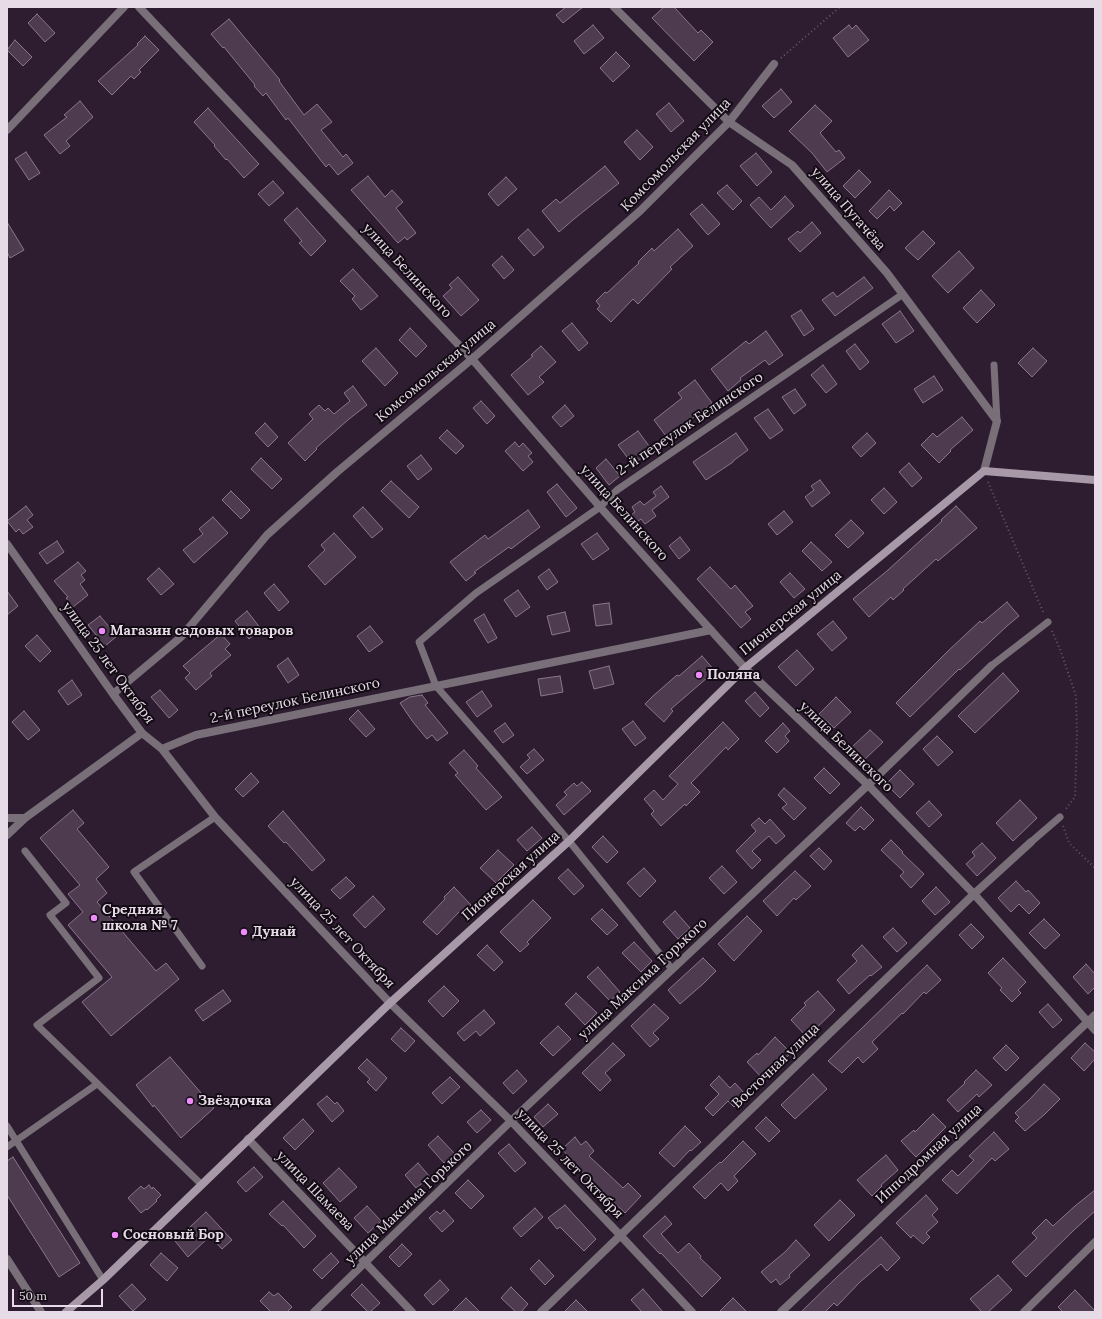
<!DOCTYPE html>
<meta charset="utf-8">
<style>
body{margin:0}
#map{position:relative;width:1102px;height:1319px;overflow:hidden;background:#2e1d30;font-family:Lora,serif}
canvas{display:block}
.frame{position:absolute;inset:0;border:8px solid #e6dbe7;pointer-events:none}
.scale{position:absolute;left:12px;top:1289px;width:91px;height:18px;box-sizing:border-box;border:2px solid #e6dbe7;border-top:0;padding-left:5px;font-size:12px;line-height:14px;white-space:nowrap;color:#e6dbe7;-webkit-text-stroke:3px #120b13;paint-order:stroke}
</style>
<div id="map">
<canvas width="1102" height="1319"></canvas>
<div class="frame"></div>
<div class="scale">50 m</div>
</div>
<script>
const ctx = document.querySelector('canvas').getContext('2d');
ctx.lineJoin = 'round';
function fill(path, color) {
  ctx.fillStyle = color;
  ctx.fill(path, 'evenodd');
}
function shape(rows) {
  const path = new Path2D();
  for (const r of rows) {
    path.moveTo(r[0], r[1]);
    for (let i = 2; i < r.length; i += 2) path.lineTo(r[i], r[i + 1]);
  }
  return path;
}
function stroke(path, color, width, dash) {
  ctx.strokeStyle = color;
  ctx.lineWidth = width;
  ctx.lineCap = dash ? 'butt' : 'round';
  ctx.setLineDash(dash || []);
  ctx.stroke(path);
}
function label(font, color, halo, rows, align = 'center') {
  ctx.font = font + ' Lora,serif';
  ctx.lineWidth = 4;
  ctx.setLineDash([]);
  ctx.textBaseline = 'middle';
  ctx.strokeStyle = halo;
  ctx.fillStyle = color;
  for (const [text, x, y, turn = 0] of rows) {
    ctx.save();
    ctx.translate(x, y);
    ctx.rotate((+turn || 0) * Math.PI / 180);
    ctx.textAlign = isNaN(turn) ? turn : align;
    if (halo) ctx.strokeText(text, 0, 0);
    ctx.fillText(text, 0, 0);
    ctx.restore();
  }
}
const building = shape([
 [566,7,583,7,563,23,556,15,566,7],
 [664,7,674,7,698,33,701,30,713,42,694,61,652,18,664,7],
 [37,14,55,33,45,42,28,23,37,14],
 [229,19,280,80,279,81,304,115,317,104,332,122,321,130,343,157,346,154,353,163,338,175,329,164,326,167,288,118,286,120,266,93,263,96,254,86,255,85,224,47,223,48,211,34,229,19],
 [593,25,604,38,584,54,574,41,593,25],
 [849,25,852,29,856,25,869,40,848,57,833,38,849,25],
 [145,36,159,50,139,70,141,72,134,79,131,76,112,95,98,81,138,45,137,44,145,36],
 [15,40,32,57,23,66,7,50,15,40],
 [616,52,630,66,613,82,600,68,616,52],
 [781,89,792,102,774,118,762,106,781,89],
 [80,101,93,117,66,141,70,146,60,154,44,135,67,117,64,115,80,101],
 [669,103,684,121,671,132,656,114,669,103],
 [815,105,832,121,820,133,836,152,839,150,845,158,827,172,812,153,789,131,815,105],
 [208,108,259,164,244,178,227,159,226,160,214,146,215,145,194,122,208,108],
 [637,130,653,147,640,160,624,142,637,130],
 [26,152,40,173,29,180,15,159,26,152],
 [756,153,772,172,757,186,740,166,756,153],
 [605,166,619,183,574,219,559,232,542,211,556,199,560,203,605,166],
 [859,170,871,182,855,198,843,186,859,170],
 [368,176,385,197,392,190,403,202,396,208,416,233,407,240,405,237,398,243,351,190,368,176],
 [506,177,517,189,498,206,488,194,506,177],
 [273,181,284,193,269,206,258,194,273,181],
 [727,185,742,201,733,210,717,193,727,185],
 [889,190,902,203,894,211,890,206,877,219,869,211,889,190],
 [785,196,794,206,771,228,750,205,759,197,771,210,785,196],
 [702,204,720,224,708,235,690,214,702,204],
 [297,208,326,241,311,256,299,243,302,241,284,220,297,208],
 [7,222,24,250,10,258,7,252,7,222],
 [812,222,821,233,800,252,788,239,798,231,800,233,812,222],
 [528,229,544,247,534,256,518,238,528,229],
 [678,229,693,246,670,267,672,269,638,304,633,299,611,322,597,309,600,306,596,301,605,292,607,293,639,263,638,262,652,248,654,251,678,229],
 [923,231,935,243,918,260,905,248,923,231],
 [959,251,974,268,948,293,932,276,959,251],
 [502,256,514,270,504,279,492,265,502,256],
 [353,269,378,296,361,310,352,299,355,296,340,281,353,269],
 [458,277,479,300,461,316,443,296,452,288,449,285,458,277],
 [864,277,873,288,835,316,822,300,833,292,837,297,864,277],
 [981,290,995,305,977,323,963,308,981,290],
 [801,310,814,329,804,336,791,316,801,310],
 [900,311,914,331,896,343,882,324,900,311],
 [572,323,588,343,579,351,562,331,572,323],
 [410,328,427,346,416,357,399,340,410,328],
 [766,331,783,355,769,365,765,360,740,378,741,380,728,391,711,369,746,341,749,344,766,331],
 [855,344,869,362,860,370,846,351,855,344],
 [541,346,556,362,539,377,544,382,528,395,511,375,533,356,531,355,541,346],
 [376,348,398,373,385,386,362,361,376,348],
 [1033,348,1047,361,1032,377,1018,363,1033,348],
 [823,365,837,384,826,393,811,375,823,365],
 [934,376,943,390,923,403,914,389,934,376],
 [695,380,712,403,684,425,686,427,669,440,654,420,682,398,678,393,695,380],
 [353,386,367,405,349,419,316,448,317,449,305,461,288,443,313,419,309,414,319,405,325,411,328,408,334,414,350,401,344,393,353,386],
 [795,389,806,405,794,414,782,397,795,389],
 [481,401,495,416,487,424,473,408,481,401],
 [565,405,574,416,561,427,552,417,565,405],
 [768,409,783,430,770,439,754,418,768,409],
 [962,417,973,430,950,450,951,451,939,463,921,445,933,433,937,437,962,417],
 [265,423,278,437,268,447,255,433,265,423],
 [447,430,464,446,456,454,439,438,447,430],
 [638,431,652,450,633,465,618,445,638,431],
 [736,433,748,450,733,461,733,462,706,480,693,462,736,433],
 [867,433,876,443,861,457,852,447,867,433],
 [515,442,519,447,523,443,532,453,528,456,533,462,523,471,505,451,515,442],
 [421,455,432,469,418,480,407,466,421,455],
 [261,458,282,479,272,489,251,469,261,458],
 [606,459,620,476,609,485,596,468,606,459],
 [909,463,922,478,912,487,899,472,909,463],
 [820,480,830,493,812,507,805,497,814,490,811,486,820,480],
 [391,481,419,507,409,518,381,491,391,481],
 [557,484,577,508,566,517,547,492,557,484],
 [661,486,669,497,652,510,656,516,645,524,641,519,631,526,626,519,635,512,632,507,640,501,644,505,656,496,653,492,661,486],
 [884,488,897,502,884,514,871,500,884,488],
 [231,491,250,510,241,519,222,500,231,491],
 [26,506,33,515,27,520,33,527,23,534,19,529,16,532,7,521,26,506],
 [956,506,977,528,938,561,936,559,903,589,904,590,893,600,891,597,869,617,853,599,888,570,942,521,941,520,956,506],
 [363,507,383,529,372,538,353,516,363,507],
 [528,510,540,527,511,549,509,547,474,572,476,573,466,581,450,562,485,535,488,539,528,510],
 [784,511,793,522,777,535,768,524,784,511],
 [213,517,228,533,194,563,183,550,203,534,199,529,213,517],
 [851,520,864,533,848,548,835,535,851,520],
 [334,533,356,557,325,585,308,566,325,550,321,545,334,533],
 [597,533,609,549,593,560,581,544,597,533],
 [680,537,690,550,679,559,669,546,680,537],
 [57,541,64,552,47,564,39,553,57,541],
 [811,542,832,562,822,571,802,551,811,542],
 [78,562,86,571,81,575,85,580,80,584,88,595,73,607,66,598,68,597,54,581,78,562],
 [710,567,731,589,735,585,753,606,745,612,751,619,741,628,697,579,710,567],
 [159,568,174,584,161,595,147,579,159,568],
 [549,569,558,582,547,590,538,577,549,569],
 [790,573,805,589,794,598,780,582,790,573],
 [274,584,289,602,279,611,264,593,274,584],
 [518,590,530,607,516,617,504,600,518,590],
 [7,591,18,606,7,615,7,591],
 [1007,602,1019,616,1007,626,960,670,959,669,910,717,896,703,948,651,980,621,982,623,1007,602],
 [609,603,612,624,596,626,593,605,609,603],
 [247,611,261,629,249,639,235,621,247,611],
 [565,612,570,631,552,635,547,616,565,612],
 [484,614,497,638,488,643,474,620,484,614],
 [100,616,117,636,105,646,88,625,100,616],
 [833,621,847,638,832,651,817,634,833,621],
 [370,626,383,642,369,652,357,636,370,626],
 [221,634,230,644,225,649,231,655,210,673,212,676,196,690,185,678,190,673,183,666,221,634],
 [37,635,51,651,40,662,25,646,37,635],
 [797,650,814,669,796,686,778,667,797,650],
 [702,656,715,671,671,709,673,711,664,722,645,704,653,696,677,675,679,676,702,656],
 [288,658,299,675,288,683,277,666,288,658],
 [609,666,614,684,594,689,589,671,609,666],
 [1003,673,1019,691,975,733,958,716,1003,673],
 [560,676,563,692,541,696,538,679,560,676],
 [72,680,82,695,68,705,58,691,72,680],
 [160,690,178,710,169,718,151,697,160,690],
 [482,691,492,706,477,717,466,702,482,691],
 [755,692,769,708,760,717,745,701,755,692],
 [422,695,428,703,425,705,448,733,437,741,432,735,427,739,413,722,400,703,410,697,422,695],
 [836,697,851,712,834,728,819,714,836,697],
 [358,710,375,729,366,737,349,719,358,710],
 [24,711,40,730,28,740,12,722,24,711],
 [633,721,646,738,635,746,622,729,633,721],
 [723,722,739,739,728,750,726,747,691,783,700,792,686,806,685,804,661,826,651,814,654,811,644,799,654,790,663,800,678,784,669,776,723,722],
 [505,723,514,735,503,743,494,731,505,723],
 [783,723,790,731,785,736,789,741,777,753,765,741,783,723],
 [870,730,883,742,864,760,852,747,870,730],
 [937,736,953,752,938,766,923,749,937,736],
 [534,749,544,760,527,774,520,767,530,758,527,755,534,749],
 [464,750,478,766,476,768,502,797,486,810,455,775,458,773,449,763,464,750],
 [824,768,840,784,830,794,814,778,824,768],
 [900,770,914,784,900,798,886,784,900,770],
 [251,773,259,782,243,797,235,789,251,773],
 [582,782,591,791,564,815,556,805,567,795,564,792,574,783,577,786,582,782],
 [784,788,806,808,794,820,782,808,787,804,778,795,784,788],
 [1020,800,1037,818,1013,841,996,823,1020,800],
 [929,801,942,815,929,827,916,813,929,801],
 [861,807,874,820,864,830,860,826,855,831,846,823,861,807],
 [73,810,84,823,77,829,109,867,96,879,107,893,97,902,156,971,166,963,179,979,111,1036,82,1002,112,977,68,925,83,912,68,894,80,885,40,838,73,810],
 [283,811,325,860,312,871,286,842,284,843,268,826,283,811],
 [759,818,765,824,770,819,785,836,776,844,769,836,752,851,761,860,752,869,736,851,756,831,751,825,759,818],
 [532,827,542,838,527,851,517,840,532,827],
 [603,836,618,852,607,863,592,847,603,836],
 [891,840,903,852,902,853,924,874,911,888,900,876,904,872,881,850,891,840],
 [982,843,996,858,977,876,966,864,975,856,972,852,982,843],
 [819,848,832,861,824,870,810,856,819,848],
 [498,850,514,865,496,883,480,868,498,850],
 [722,866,737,882,724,894,709,878,722,866],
 [644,868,656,881,640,897,627,883,644,868],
 [568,869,584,886,574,895,558,878,568,869],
 [795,871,811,886,796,900,794,898,777,916,763,901,795,871],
 [346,877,355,886,340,899,331,890,346,877],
 [1016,881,1026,892,1028,890,1040,903,1029,914,1019,904,1011,912,998,898,1016,881],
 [454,887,471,905,461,915,459,912,437,935,423,922,445,899,444,897,454,887],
 [936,887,950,902,935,915,922,901,936,887],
 [373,896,385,909,365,928,353,915,373,896],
 [533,900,551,918,527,942,529,944,520,952,500,932,533,900],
 [602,909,618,925,607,935,591,919,602,909],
 [675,911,690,928,678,939,663,922,675,911],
 [747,916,762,931,734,961,718,944,747,916],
 [1044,919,1060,935,1045,949,1029,933,1044,919],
 [971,924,984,937,972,949,959,935,971,924],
 [893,928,907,943,897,952,883,937,893,928],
 [634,942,652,961,641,972,622,953,634,942],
 [487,945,503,962,494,971,477,955,487,945],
 [862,945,882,967,871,976,870,975,849,994,837,980,857,961,852,955,862,945],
 [703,958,716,971,703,984,680,1004,668,990,703,958],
 [1003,958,1026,982,1018,990,1021,993,1012,1002,1000,990,1002,988,988,973,1003,958],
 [1086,964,1095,974,1095,987,1088,994,1073,977,1086,964],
 [927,965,941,980,926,994,924,992,903,1014,902,1013,872,1042,878,1049,863,1063,858,1057,842,1073,828,1061,927,965],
 [598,967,620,992,610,1001,587,977,598,967],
 [444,986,459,1001,443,1017,428,1001,444,986],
 [223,990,231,1001,203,1021,195,1010,223,990],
 [818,991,835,1010,807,1037,791,1020,806,1005,804,1003,818,991],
 [576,993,597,1013,585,1025,565,1004,576,993],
 [654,1004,669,1018,653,1033,659,1039,650,1047,631,1026,654,1004],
 [1048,1004,1062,1020,1053,1028,1039,1012,1048,1004],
 [484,1010,495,1023,480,1036,476,1031,464,1041,457,1033,484,1010],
 [558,1026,571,1039,553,1056,540,1043,558,1026],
 [401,1028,415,1041,405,1052,391,1039,401,1028],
 [775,1037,791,1053,763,1079,747,1062,757,1053,758,1055,775,1037],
 [613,1043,625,1055,605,1073,611,1080,600,1091,582,1073,613,1043],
 [1085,1043,1095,1052,1095,1059,1084,1071,1071,1058,1085,1043],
 [1006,1045,1019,1058,1006,1071,993,1058,1006,1045],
 [170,1057,214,1108,181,1138,154,1105,153,1107,136,1085,170,1057],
 [367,1059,387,1078,376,1091,367,1082,370,1079,358,1068,367,1059],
 [517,1070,527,1081,513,1094,503,1083,517,1070],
 [976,1070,992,1085,979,1097,977,1094,958,1112,947,1100,965,1083,964,1082,976,1070],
 [813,1074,827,1089,795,1119,781,1105,813,1074],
 [719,1076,730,1088,735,1083,746,1095,734,1107,728,1101,713,1116,705,1108,719,1094,710,1085,719,1076],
 [450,1077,460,1087,442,1104,432,1093,450,1077],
 [1044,1084,1060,1099,1045,1114,1025,1131,1015,1121,1019,1117,1015,1113,1030,1099,1044,1084],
 [327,1096,335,1104,337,1102,344,1111,332,1122,317,1104,327,1096],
 [548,1104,558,1114,543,1127,534,1117,548,1104],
 [481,1110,491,1120,477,1133,467,1122,481,1110],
 [933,1114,946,1127,916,1157,901,1141,914,1130,915,1132,933,1114],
 [766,1117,780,1131,769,1142,755,1128,766,1117],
 [303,1119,314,1131,295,1150,283,1138,303,1119],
 [685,1126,701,1142,691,1151,690,1150,674,1167,659,1153,685,1126],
 [994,1132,1009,1149,995,1161,992,1158,957,1194,942,1180,952,1170,958,1176,974,1160,969,1156,994,1132],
 [438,1136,454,1153,444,1163,428,1145,438,1136],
 [575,1137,581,1145,586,1141,594,1151,589,1156,623,1188,628,1183,641,1196,625,1213,585,1175,562,1149,575,1137],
 [743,1141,756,1154,734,1176,738,1181,728,1191,721,1183,705,1199,693,1187,720,1162,721,1163,743,1141],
 [509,1144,526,1163,515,1172,498,1153,509,1144],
 [886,1155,898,1170,881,1185,882,1186,872,1196,857,1180,886,1155],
 [13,1157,80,1263,59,1277,7,1195,7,1161,13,1157],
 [418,1163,430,1177,416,1188,405,1175,418,1163],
 [254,1167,263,1177,246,1192,237,1182,254,1167],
 [339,1168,357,1187,340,1202,323,1183,339,1168],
 [468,1180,484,1196,471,1209,455,1193,468,1180],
 [149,1185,152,1189,153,1187,161,1195,156,1200,157,1201,147,1210,146,1209,141,1213,128,1198,141,1186,144,1189,149,1185],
 [1095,1190,1095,1211,1074,1230,1026,1277,1012,1262,1037,1238,1032,1233,1046,1219,1053,1226,1075,1206,1095,1190],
 [926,1195,938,1209,932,1215,938,1222,926,1233,930,1237,923,1244,913,1235,911,1238,896,1223,926,1195],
 [840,1200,855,1215,829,1241,814,1225,840,1200],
 [283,1201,316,1236,304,1248,283,1225,282,1226,269,1214,283,1201],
 [565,1205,596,1239,584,1251,560,1227,557,1229,548,1218,565,1205],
 [367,1206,381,1221,368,1233,354,1218,367,1206],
 [535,1208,543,1217,521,1237,513,1228,535,1208],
 [444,1210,454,1221,442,1232,429,1218,437,1211,440,1214,444,1210],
 [206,1212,232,1240,222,1249,210,1236,188,1257,175,1241,206,1212],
 [665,1216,672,1224,661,1234,678,1253,689,1243,701,1256,700,1258,721,1278,702,1297,661,1253,660,1254,643,1236,665,1216],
 [881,1237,900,1258,887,1271,881,1264,860,1282,837,1306,834,1303,825,1312,801,1312,837,1277,881,1237],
 [796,1240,810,1255,789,1275,790,1277,780,1285,776,1279,771,1283,761,1272,785,1252,796,1240],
 [402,1244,412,1254,399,1267,389,1257,402,1244],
 [161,1253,178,1268,167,1281,150,1265,161,1253],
 [331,1253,339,1262,322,1279,313,1270,331,1253],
 [539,1260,554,1276,545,1285,530,1269,539,1260],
 [998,1275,1012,1290,988,1312,982,1312,970,1299,998,1275],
 [440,1280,449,1290,433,1305,424,1295,440,1280],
 [132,1284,146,1299,133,1311,119,1296,132,1284],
 [362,1284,380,1303,370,1312,368,1312,351,1295,362,1284],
 [511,1287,528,1304,521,1312,516,1312,501,1298,511,1287],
 [643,1289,663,1312,642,1312,631,1300,643,1289],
 [1075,1290,1095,1311,1095,1312,1063,1312,1058,1307,1075,1290],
 [269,1292,274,1296,278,1293,292,1307,287,1312,271,1312,260,1301,269,1292],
 [466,1298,480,1312,452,1312,466,1298],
 [733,1298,747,1312,719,1312,733,1298],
 [576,1300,588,1312,564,1312,576,1300]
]);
const path = shape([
 [781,58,840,7],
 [988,482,1044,614],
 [1052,631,1060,649,1076,696,1077,733,1075,797,1065,810],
 [1063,826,1069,843,1095,868]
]);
const lane = shape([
 [994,365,997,421],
 [991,666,1048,622],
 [1031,842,1060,817],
 [25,851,66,903,50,915,99,978,37,1025,201,1184],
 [202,966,134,872,215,817],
 [672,969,569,841,498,757,436,686,419,642,476,593,600,507,617,490,903,294],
 [7,1126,103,1280],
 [7,1147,97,1084]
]);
const street = shape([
 [139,7,472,359,600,507,745,668,868,785,974,894,1095,1030],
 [614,7,729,122,792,165,887,273,997,421,984,471],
 [7,130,124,7],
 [7,544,113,694,142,733,162,749,215,817,390,1003,511,1121,620,1235,692,1312],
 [113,694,181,637,267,535,337,472,472,359,640,211,729,122,774,64],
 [162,749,196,735,711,630],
 [7,818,25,818],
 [7,835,25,818,142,733],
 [248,1139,412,1312],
 [7,1259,41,1312],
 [314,1312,511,1121,868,785,991,666],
 [541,1312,974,894,1031,842],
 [781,1312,1095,1015],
 [1024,1312,1095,1242]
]);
const secondary = shape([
 [66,1312,103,1280,390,1003,569,841,745,668,984,471,1095,480]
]);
const markers = [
 [102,631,4,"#ed8cf9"],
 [699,675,4,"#ed8cf9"],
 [94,918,4,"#ed8cf9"],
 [244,932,4,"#ed8cf9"],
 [190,1101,4,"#ed8cf9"],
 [115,1235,4,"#ed8cf9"]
];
const streetNames = [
 ["Комсомольская улица",676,155,-46],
 ["улица Пугачёва",848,209,49],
 ["улица Белинского",407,271,47],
 ["Комсомольская улица",436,371,-40],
 ["2-й переулок Белинского",690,424,-34],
 ["улица Белинского",624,513,48],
 ["Пионерская улица",791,613,-39],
 ["улица 25 лет Октября",108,663,54],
 ["2-й переулок Белинского",295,701,-12],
 ["улица Белинского",846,747,44],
 ["Пионерская улица",511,876,-42],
 ["улица 25 лет Октября",342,933,47],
 ["улица Максима Горького",643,979,-43],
 ["Восточная улица",776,1066,-44],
 ["Ипподромная улица",929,1154,-43],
 ["улица 25 лет Октября",570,1164,46],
 ["улица Шамаева",315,1191,46],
 ["улица Максима Горького",409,1203,-44]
];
const poiNames = [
 ["Магазин садовых товаров",110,631],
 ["Поляна",707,675],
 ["Средняя",102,910],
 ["школа № 7",102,926],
 ["Дунай",252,932],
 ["Звёздочка",198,1101],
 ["Сосновый Бор",123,1235]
];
fill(building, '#4e3b50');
stroke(building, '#8b768d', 1);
stroke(path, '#665768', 2, [1, 3]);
stroke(lane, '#786f79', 7);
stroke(street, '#786f79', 8);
stroke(secondary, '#a899a9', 8);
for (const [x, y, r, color] of markers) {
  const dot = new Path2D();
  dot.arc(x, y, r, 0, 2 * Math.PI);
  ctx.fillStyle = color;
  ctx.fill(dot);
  stroke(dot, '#120b13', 1.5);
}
label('14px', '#e6dbe7', '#120b13', streetNames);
label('bold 14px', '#e6dbe7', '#120b13', poiNames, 'left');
</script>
